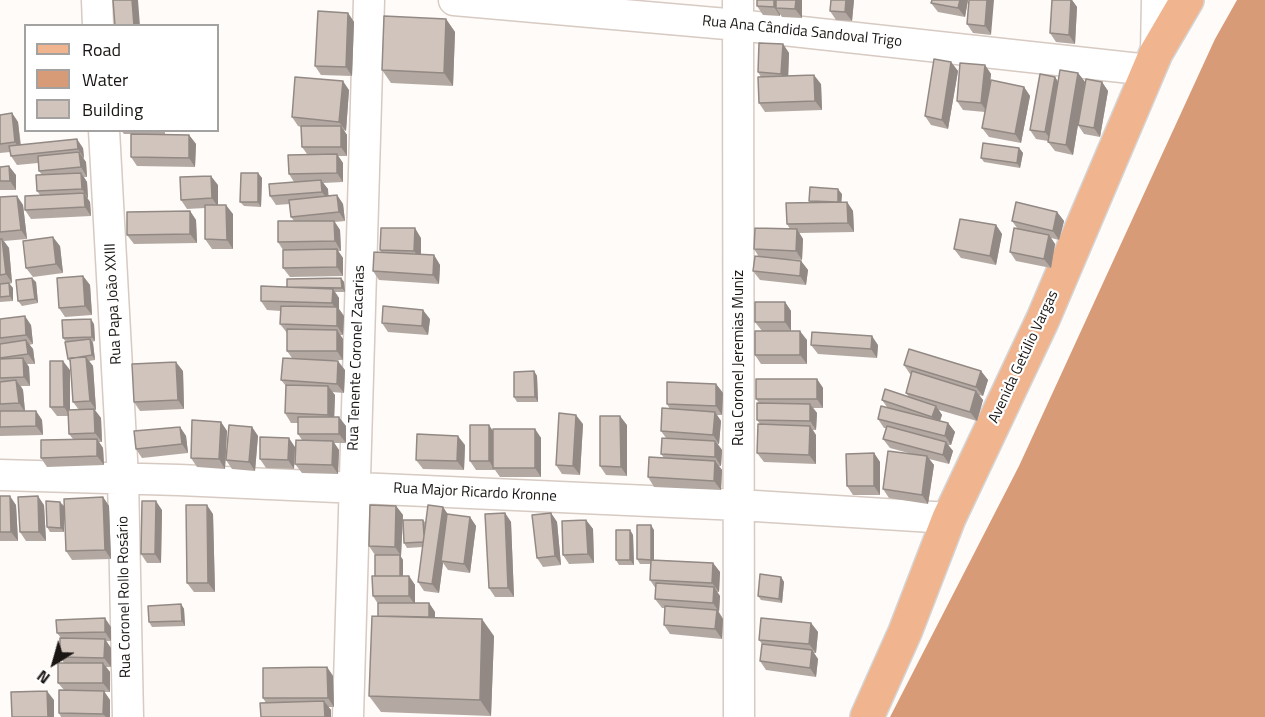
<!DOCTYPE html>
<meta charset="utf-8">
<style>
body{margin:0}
#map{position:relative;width:1265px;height:717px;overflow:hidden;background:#fefbf9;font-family:"Titillium Web",sans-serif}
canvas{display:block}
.legend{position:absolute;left:24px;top:24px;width:195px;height:108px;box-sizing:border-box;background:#fff;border:2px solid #a3a2a1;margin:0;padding:8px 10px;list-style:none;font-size:18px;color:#1a1613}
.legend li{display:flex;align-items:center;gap:12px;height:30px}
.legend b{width:30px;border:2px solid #a3a2a1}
.north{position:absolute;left:24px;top:633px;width:60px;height:60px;-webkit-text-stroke:4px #fff;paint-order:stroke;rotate:217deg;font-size:16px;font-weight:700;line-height:24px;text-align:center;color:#1a1613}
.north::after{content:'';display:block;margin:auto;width:21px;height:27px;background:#1a1613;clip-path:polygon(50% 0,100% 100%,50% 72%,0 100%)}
</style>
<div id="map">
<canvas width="1265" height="717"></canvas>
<ul class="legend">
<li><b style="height:8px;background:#f0b58f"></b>Road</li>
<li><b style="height:16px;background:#d89b78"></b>Water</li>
<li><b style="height:16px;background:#d1c4bc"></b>Building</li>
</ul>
<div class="north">N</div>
</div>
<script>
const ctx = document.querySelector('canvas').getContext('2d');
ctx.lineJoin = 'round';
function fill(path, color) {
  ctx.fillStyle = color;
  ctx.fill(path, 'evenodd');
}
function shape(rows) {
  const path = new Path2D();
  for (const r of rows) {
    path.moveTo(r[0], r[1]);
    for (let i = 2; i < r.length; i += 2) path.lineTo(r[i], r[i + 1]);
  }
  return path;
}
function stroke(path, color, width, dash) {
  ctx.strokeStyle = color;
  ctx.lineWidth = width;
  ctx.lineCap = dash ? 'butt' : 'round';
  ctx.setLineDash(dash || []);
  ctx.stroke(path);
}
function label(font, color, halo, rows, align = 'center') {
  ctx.font = font + ' "Titillium Web",sans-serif';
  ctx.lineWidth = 4.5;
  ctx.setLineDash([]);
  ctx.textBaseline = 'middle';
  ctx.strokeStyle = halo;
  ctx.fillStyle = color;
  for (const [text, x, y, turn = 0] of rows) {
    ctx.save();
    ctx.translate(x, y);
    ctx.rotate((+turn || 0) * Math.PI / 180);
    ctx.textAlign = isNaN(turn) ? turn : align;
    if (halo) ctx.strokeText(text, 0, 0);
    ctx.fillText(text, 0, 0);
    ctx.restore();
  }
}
const water = shape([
 [1237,0,1265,0,1265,717,890,717,1019,466,1215,39]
]);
const minor = shape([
 [97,0,98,26],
 [454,0,738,25,1149,70],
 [738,0,739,717],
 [1156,53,1157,0],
 [104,130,123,478,128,717],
 [0,475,179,480,739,505,949,518],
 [348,717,369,0]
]);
const major = shape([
 [867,717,905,632,949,518,1043,319,1156,53,1187,0]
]);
const wall = shape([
 [802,0,802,18,782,17,780,14,780,16,763,15,757,6],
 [831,0,854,0,852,21,836,20,830,11],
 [968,0,965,17,938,12,931,3],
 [969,0,991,35,973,33,967,24],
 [1052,0,1072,0,1077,7,1075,44,1056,42,1050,33],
 [348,13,354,22,352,76,321,75,315,66],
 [446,19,455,32,453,86,391,83,382,70],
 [783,44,789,53,788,76,821,84,822,110,765,112,759,103,761,77,758,72],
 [951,62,958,71,948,129,931,125,925,116],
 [985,65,991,74,989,91,1024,87,1030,96,1021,143,989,137,982,128,985,112,963,110,957,101],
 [1078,73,1085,82,1073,155,1055,151,1048,142,1048,141,1036,139,1030,130,1055,77,1058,82],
 [1102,82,1108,91,1100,137,1084,134,1078,125],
 [349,90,346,131,344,130,347,135,347,156,338,156,343,163,343,182,323,183,328,189,328,195,337,195,343,204,345,221,335,222,340,230,341,251,338,251,343,258,343,276,290,277,283,268,283,250,278,242,294,221,291,217,290,204,276,205,270,196,294,182,289,174,307,154,302,147,301,127,298,126,292,117],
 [12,113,18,122,21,145,83,148,84,158,83,158,86,162,87,177,84,177,87,182,88,198,87,198,90,202,91,216,31,219,25,210,40,195,37,191,42,175,39,171,38,163,17,165,11,156,10,152,0,153,0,115],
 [121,130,165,130,165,135,189,135,196,144,195,167,137,166,131,157,131,134,124,134],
 [1019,148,1023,153,1020,168,984,162,981,158],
 [0,167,16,175,16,190,0,190],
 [258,173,262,178,261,207,244,206,240,202],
 [218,185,218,205,233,214,233,249,212,249,205,239,205,208,187,209,181,200],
 [842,194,841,202,847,202,853,211,854,232,799,233,803,239,802,260,780,259,801,261,808,270,806,285,760,280,753,271,759,257,754,249,790,229,787,224,810,203,809,201],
 [17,196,23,205,27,239,4,241,9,248,12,283,9,284,13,288,13,301,0,302,0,197],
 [190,211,196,220,197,243,134,244,127,235],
 [1057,212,1064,221,1059,240,1051,238,1055,244,1051,268,1016,261,1010,252,1017,228,1012,221],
 [996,225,1002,234,996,265,961,258,954,249],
 [421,238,421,255,434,255,440,265,439,284,379,280,373,271,381,252,380,250],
 [60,246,63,273,33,277,26,268],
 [83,276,90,285,92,315,65,317,59,308],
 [341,278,344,282,345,292,335,292,339,298,339,309,344,316,343,335,340,335,343,339,343,360,319,360,345,370,344,393,332,392,335,395,334,417,346,426,346,443,334,443,339,450,338,474,302,473,295,464,302,440,298,434,298,423,291,423,285,413,286,386,281,380,292,358,287,351,287,333,280,324,281,311,267,310,261,301,287,287],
 [36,282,38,303,22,306,18,301],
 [785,302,791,311,791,331,807,340,807,364,761,364,755,355,762,331,755,322],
 [0,319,31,325,33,344,29,345,33,349,35,364,27,364,29,367,30,386,21,386,23,390,25,411,36,411,42,420,43,435,0,436],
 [430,319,428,335,388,332,382,323],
 [94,324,95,341,92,342,93,343,95,360,89,361,93,366,96,410,95,410,101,418,102,442,99,442,103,448,104,465,47,467,41,458,73,439,69,434,68,416,57,416,50,407,70,370,70,410,79,410,73,402,70,362,68,359,66,342,63,338],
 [811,345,878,345,877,358,818,354],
 [904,365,981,371,988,380,983,396,979,395,983,400,977,421,939,410,942,415,940,421,948,423,955,432,951,445,948,445,953,451,949,464,929,459,934,465,928,504,889,498,883,489,912,454,890,448,883,439,886,428,884,428,878,419,887,407,882,400,909,397,906,393,912,374,910,374],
 [183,371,184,409,140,411,134,402],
 [534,371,537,376,538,402,517,402,514,397],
 [817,379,823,388,823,408,813,408,817,413,816,430,813,430,816,435,816,464,764,462,757,453,760,424,757,420,759,403,756,399],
 [716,384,723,393,722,415,717,415,721,421,719,444,718,444,722,450,721,466,719,466,722,470,721,490,654,487,648,477,664,458,661,454,666,438,661,431,670,409,667,404],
 [221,422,227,431,225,469,197,467,191,458],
 [583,424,580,475,562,474,556,465],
 [627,425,627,476,606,475,600,466],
 [180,427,186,436,188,453,142,458,136,449],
 [252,427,258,436,255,471,232,469,226,460],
 [535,429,541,438,541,477,500,477,495,470,476,470,470,461,493,431],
 [465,445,464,470,423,469,416,460],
 [295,447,294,469,266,468,260,459],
 [874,453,880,462,880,495,853,495,847,486],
 [0,496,16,505,18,541,0,541],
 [103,497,109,506,111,559,72,560,66,551],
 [44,505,46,541,26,541,20,532],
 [64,506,64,532,50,532,47,527],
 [396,506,403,515,401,556,400,556,403,560,403,576,409,576,415,585,415,603,429,603,435,612,435,618,494,636,491,716,381,712,369,696,378,616,378,604,373,596,375,576,375,555,369,546],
 [443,507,448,515,470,517,476,526,470,573,448,570,443,563,439,593,424,591,418,582,423,547,407,548,404,543,423,520,426,523],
 [162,510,161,563,147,563,141,554],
 [505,513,511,522,514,597,495,597,489,588],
 [551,513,557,522,561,565,543,567,537,558],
 [213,514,215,592,194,592,187,583],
 [586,520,593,529,594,563,569,564,563,555],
 [630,530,633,535,634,565,619,565,616,560],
 [654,530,654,560,713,563,720,572,719,592,717,592,720,596,719,612,723,619,722,639,670,634,664,625,665,608,662,608,655,599,656,589,650,580,651,564,640,564,637,559],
 [781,577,784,582,782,603,761,600,758,596],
 [181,604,184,609,185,626,152,627,149,622],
 [811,623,818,632,816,653,814,653,818,659,816,677,766,670,760,661,762,644,759,640],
 [111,627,111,641,106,641,111,648,111,667,106,667,110,672,110,692,104,692,110,700,110,717,61,717,59,713,64,690,58,683,64,663,60,657,61,638,57,633],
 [327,667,333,676,334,707,328,707,331,710,266,703,263,698]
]);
const shadedWall = shape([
 [132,0,138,0,140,26,134,26],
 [774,0,781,0,776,8,780,14,780,16,774,7],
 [796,0,802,0,802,18,795,9],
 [846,0,854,0,852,21,845,12],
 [960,0,968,0,965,17,958,8],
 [987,0,994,0,991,35,985,26],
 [1071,0,1072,0,1077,7,1075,44,1069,35],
 [348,13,354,22,352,76,346,67],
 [446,19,455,32,453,86,444,73],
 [783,44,789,53,788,83,781,74],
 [951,62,958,71,948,129,942,120],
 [985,65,991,74,987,112,981,103],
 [1078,73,1085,82,1073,155,1066,145],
 [814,75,821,84,822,110,815,101],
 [1055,77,1061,86,1052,141,1045,132],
 [343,81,349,90,346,131,339,122],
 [1102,82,1108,91,1100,137,1094,128],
 [1024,87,1030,96,1021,143,1015,134],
 [12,113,18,122,21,151,15,142],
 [341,126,347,135,347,156,341,147],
 [189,135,196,144,195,167,189,158],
 [77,139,83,148,84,158,78,149],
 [1019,148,1023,153,1020,168,1017,163],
 [79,152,86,162,87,177,81,167],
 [337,154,343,163,343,182,337,173],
 [9,166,16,175,16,190,10,181],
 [81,173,87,182,88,198,82,189],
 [258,173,262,178,261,207,258,202],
 [211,176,218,185,218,207,212,198],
 [321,180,328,189,329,201,322,192],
 [838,189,842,194,841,208,838,203],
 [84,193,90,202,91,216,85,207],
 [337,195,343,204,345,221,339,212],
 [17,196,23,205,27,239,21,230],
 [847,202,853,211,854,232,848,223],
 [226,205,233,214,233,249,227,240],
 [190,211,196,220,197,243,190,234],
 [1057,212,1064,221,1059,240,1053,231],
 [334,221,340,230,341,251,335,241],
 [996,225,1002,234,996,265,990,256],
 [415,228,421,238,421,260,414,251],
 [797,229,803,239,802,260,796,251],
 [1049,235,1055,244,1051,268,1044,259],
 [53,237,60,246,63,273,56,264],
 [2,239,9,248,12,283,6,274],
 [337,249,343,258,343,276,337,267],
 [434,255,440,265,439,284,433,275],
 [801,261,808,270,806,285,800,276],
 [83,276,90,285,92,315,85,306],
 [32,278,36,282,38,303,35,299],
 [341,278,344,282,345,292,342,288],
 [9,283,13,288,13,301,10,296],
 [333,289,339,298,339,309,344,316,343,335,337,326,337,311,332,303],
 [785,302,791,311,791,331,785,322],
 [423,310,430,319,428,335,422,326],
 [25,316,31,325,33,344,26,335],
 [91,319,94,324,95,341,92,337],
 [337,330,343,339,343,360,337,351],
 [800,331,807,340,807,364,800,355],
 [872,336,878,345,877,358,871,349],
 [90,339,93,343,95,360,92,355],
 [26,340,33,349,35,364,28,354],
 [86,357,93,366,96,410,90,401],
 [23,358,29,367,30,386,24,377],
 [63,361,70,370,70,416,64,407],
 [338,361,345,370,344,393,337,384],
 [176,362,183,371,184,409,178,400],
 [534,371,537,376,538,402,535,397],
 [981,371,988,380,983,396,976,387],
 [817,379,823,388,823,408,817,399],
 [16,380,23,390,25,412,19,403],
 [716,384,723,393,722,415,716,406],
 [328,386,335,395,334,424,328,415],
 [976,391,983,400,977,421,970,412],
 [810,404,817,413,816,430,810,421],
 [936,406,942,415,938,426,932,417],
 [94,409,101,418,102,442,95,433],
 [36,411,42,420,43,435,36,426],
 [715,412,721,421,719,444,713,435],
 [576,415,583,424,580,475,573,466],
 [620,416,627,425,627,476,621,467],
 [339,417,346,426,346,443,339,434],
 [221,422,227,431,225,469,219,459],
 [948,423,955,432,951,445,945,436],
 [489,425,495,434,493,468,495,470,489,461],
 [810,426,816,435,816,464,809,455],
 [180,427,186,436,188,453,182,444],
 [252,427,258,436,255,471,249,462],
 [535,429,541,438,541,477,535,468],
 [458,436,465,445,464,470,457,461],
 [289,438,295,447,294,469,288,460],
 [97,439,103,448,104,465,97,456],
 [333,441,339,450,338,474,332,465],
 [715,441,722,450,721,466,715,457],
 [946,442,953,451,949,464,943,455],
 [874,453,880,462,880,495,874,486],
 [927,456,934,465,928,504,922,495],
 [715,461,722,470,721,490,714,481],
 [10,496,16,505,18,541,11,532],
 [38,496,44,505,46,541,39,532],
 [103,497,109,506,111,559,105,550],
 [156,501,162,510,161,563,155,554],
 [60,502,64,506,64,532,61,528],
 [207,505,213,514,215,592,208,583],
 [396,506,403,515,401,556,395,547],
 [443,507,449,516,441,561,443,563,439,593,432,584],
 [505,513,511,522,514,597,508,588],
 [551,513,557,522,561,565,555,556],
 [470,517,476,526,470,573,464,564],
 [586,520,593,529,594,563,588,554],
 [651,525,654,530,654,564,651,560],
 [630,530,633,535,634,565,630,560],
 [400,555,403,560,403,582,400,577],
 [713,563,720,572,719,592,712,583],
 [409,576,415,585,415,605,409,596],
 [781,577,784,582,782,603,779,599],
 [714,587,720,596,719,612,713,603],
 [429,603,435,612,435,626,429,617],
 [181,604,184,609,185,626,182,621],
 [717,610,723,619,722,639,715,629],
 [105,618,111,627,111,641,105,632],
 [482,619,494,636,491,716,480,700],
 [811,623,818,632,816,653,809,644],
 [105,639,111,648,111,667,104,658],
 [812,650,818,659,816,677,810,668],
 [103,663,110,672,110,692,103,683],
 [327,667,333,676,334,707,328,698],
 [47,691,54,700,54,717,48,717],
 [104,691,110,700,110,717,106,717,103,714],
 [324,701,331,710,331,717,325,717]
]);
const building = shape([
 [113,0,132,0,134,26,115,26,113,0],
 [757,0,774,0,774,7,757,6,757,0],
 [776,0,796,0,795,9,776,8,776,0],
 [831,0,846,0,845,12,830,11,831,0],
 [932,0,960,0,958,8,931,3,932,0],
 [969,0,987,0,985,26,967,24,969,0],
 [1052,0,1071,0,1069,35,1050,33,1052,0],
 [318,11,348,13,346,67,315,66,318,11],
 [384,16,446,19,444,73,382,70,384,16],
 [759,43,783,44,781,74,758,72,759,43],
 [934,59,951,62,942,120,925,116,934,59],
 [960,63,985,65,981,103,957,101,960,63],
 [1060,70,1078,73,1066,145,1048,142,1060,70],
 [1040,74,1055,77,1045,132,1030,130,1040,74],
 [814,75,815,101,759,103,758,77,814,75],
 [295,77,343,81,339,122,292,117,295,77],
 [1086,79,1102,82,1094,128,1078,125,1086,79],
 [991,80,1024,87,1015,134,982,128,991,80],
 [12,113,15,142,0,144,0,115,12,113],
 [301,126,341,126,341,147,302,147,301,126],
 [131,134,189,135,189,158,131,157,131,134],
 [77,139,78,149,11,156,9,146,77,139],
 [983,143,1019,148,1017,163,981,158,983,143],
 [79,152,81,167,39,171,38,156,79,152],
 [337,154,337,173,289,174,288,155,337,154],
 [9,166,10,181,0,181,0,167,9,166],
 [81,173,82,189,37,191,36,175,81,173],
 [241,173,258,173,258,202,240,202,241,173],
 [211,176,212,198,181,200,180,177,211,176],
 [321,180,322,192,270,196,269,184,321,180],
 [810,187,838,189,838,202,809,201,810,187],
 [84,193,85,207,25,210,25,196,84,193],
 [337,195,339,212,291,217,289,200,337,195],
 [17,196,21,230,0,232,0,197,17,196],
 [847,202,848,223,787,224,786,203,847,202],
 [1016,202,1057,212,1053,231,1012,221,1016,202],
 [205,205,226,205,227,240,205,239,205,205],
 [190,211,190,234,127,235,127,212,190,211],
 [960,219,996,225,990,256,954,249,960,219],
 [278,221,334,221,335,241,278,242,278,221],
 [381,228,415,228,414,251,380,250,381,228],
 [755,228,797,229,796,251,754,249,755,228],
 [1014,228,1049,235,1044,259,1010,252,1014,228],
 [53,237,56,264,26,268,23,241,53,237],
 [0,239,2,239,6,274,0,275,0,239],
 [337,249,337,267,283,268,283,250,337,249],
 [374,252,434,255,433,275,373,271,374,252],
 [755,256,801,261,800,276,753,271,755,256],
 [83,276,85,306,59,308,57,278,83,276],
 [32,278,35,299,18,301,16,280,32,278],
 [341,278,342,288,287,287,287,279,341,278],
 [9,283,10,296,0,297,0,284,9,283],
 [261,286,333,289,332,303,261,301,261,286],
 [755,302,785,302,785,322,755,322,755,302],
 [281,306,337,307,337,326,280,324,281,306],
 [383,306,423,310,422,326,382,323,383,306],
 [25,316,26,335,0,338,0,319,25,316],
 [91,319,92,337,63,338,62,320,91,319],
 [287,329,337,330,337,351,287,351,287,329],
 [755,331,800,331,800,355,755,355,755,331],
 [812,332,872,336,871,349,811,345,812,332],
 [90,339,92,355,68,359,65,342,90,339],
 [26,340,28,354,0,358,0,344,26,340],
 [909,349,981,371,976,387,904,365,909,349],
 [86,357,90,401,73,402,70,358,86,357],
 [23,358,24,377,0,378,0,359,23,358],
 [283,358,338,361,337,384,281,380,283,358],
 [50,361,63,361,64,407,50,407,50,361],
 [176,362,178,400,134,402,132,364,176,362],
 [534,371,535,397,514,397,514,372,534,371],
 [912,371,976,391,970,412,906,393,912,371],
 [756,379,817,379,817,399,756,399,756,379],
 [16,380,19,403,0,404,0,382,16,380],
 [667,382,716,384,716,406,667,404,667,382],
 [286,385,328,386,328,415,285,413,286,385],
 [885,389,936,406,932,417,882,400,885,389],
 [757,403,810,404,810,421,757,420,757,403],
 [881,406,948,423,945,436,878,419,881,406],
 [662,408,715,412,713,435,661,431,662,408],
 [94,409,95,433,69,434,68,410,94,409],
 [0,411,36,411,36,426,0,427,0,411],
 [559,413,576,415,573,466,556,465,559,413],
 [600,416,620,416,621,467,600,466,600,416],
 [298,417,339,417,339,434,298,434,298,417],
 [192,420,221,422,219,459,191,458,192,420],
 [758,424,810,426,809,455,757,453,758,424],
 [229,425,252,427,249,462,226,460,229,425],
 [470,425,489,425,489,461,470,461,470,425],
 [887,426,946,442,943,455,883,439,887,426],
 [180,427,182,444,136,449,134,431,180,427],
 [493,429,535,429,535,468,493,468,493,429],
 [417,434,458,436,457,461,416,460,417,434],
 [260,437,289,438,288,460,260,459,260,437],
 [662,438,715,441,715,457,661,454,662,438],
 [97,439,97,456,41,458,41,440,97,439],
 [296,440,333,441,332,465,295,464,296,440],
 [888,451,927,456,922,495,883,489,888,451],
 [874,453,874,486,847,486,846,454,874,453],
 [649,457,715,461,714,481,648,477,649,457],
 [0,496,10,496,11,532,0,532,0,496],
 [38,496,39,532,20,532,18,497,38,496],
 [103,497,105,550,66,551,64,499,103,497],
 [46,501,60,502,61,528,47,527,46,501],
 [142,501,156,501,155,554,141,554,142,501],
 [186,505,207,505,208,583,187,583,186,505],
 [370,505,396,506,395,547,369,546,370,505],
 [428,505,443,507,432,584,418,582,428,505],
 [505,513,508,588,489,588,485,514,505,513],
 [551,513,555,556,537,558,532,515,551,513],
 [447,514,470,517,464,564,441,561,447,514],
 [403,520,423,520,424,536,423,542,404,543,403,520],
 [586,520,588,554,563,555,562,521,586,520],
 [637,525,651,525,651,560,637,559,637,525],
 [616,530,630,530,630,560,616,560,616,530],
 [375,555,400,555,400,576,375,576,375,555],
 [651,560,713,563,712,583,650,580,651,560],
 [760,574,781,577,779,599,758,596,760,574],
 [372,576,409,576,409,596,373,596,372,576],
 [656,583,714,587,713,603,655,599,656,583],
 [378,603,429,603,429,617,378,616,378,603],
 [181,604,182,621,149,622,148,606,181,604],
 [665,606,717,610,715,629,664,625,665,606],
 [372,616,482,619,480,700,369,696,372,616],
 [105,618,105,632,57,633,56,620,105,618],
 [761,618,811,623,809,644,759,640,761,618],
 [60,638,105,639,104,658,60,657,60,638],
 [762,644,812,650,810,668,760,661,762,644],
 [58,663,103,663,103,683,58,683,58,663],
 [327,667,328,698,263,698,263,668,327,667],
 [59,690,104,691,103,714,59,713,59,690],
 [47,691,48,717,12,717,11,692,47,691],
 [324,701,325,717,261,717,260,703,324,701]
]);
const streetNames = [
 ["Rua Ana Cândida Sandoval Trigo",802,32,6],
 ["Rua Papa João XXIII",114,304,-93],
 ["Avenida Getúlio Vargas",1024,357,-65],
 ["Rua Tenente Coronel Zacarias",357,358,-88],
 ["Rua Coronel Jeremias Muniz",739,358,-90],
 ["Rua Major Ricardo Kronne",475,493,3],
 ["Rua Coronel Rollo Rosário",125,597,-91]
];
fill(water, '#d89b78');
stroke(minor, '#d7cac2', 33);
stroke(major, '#d6d5d5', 36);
stroke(minor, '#fff', 30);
stroke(major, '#f0b58f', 33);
fill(wall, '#b4a9a2');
fill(shadedWall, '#928984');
fill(building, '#d1c4bc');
stroke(building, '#928984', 1.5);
label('15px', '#1a1613', '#fff', streetNames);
</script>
